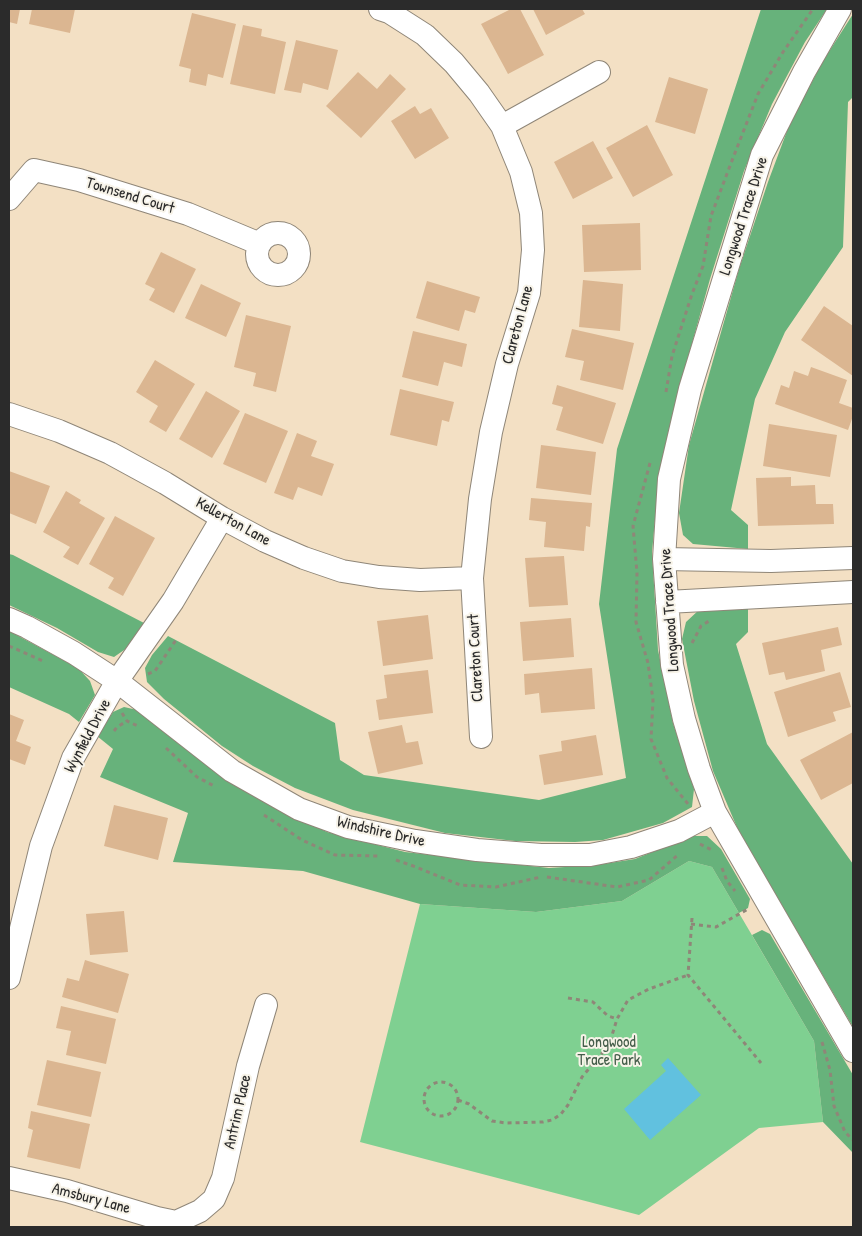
<!DOCTYPE html>
<style>
body{margin:0}
#map{position:relative;width:862px;height:1236px;overflow:hidden;background:#f3e0c4;font-family:"Patrick Hand",sans-serif}
canvas{display:block}
.frame{position:absolute;inset:0;border:10px solid #2b2b2b;pointer-events:none}
</style>
<div id="map">
<canvas width="862" height="1236"></canvas>
<div class="frame"></div>
</div>
<script>
const ctx = document.querySelector('canvas').getContext('2d');
ctx.lineJoin = 'round';
function fill(path, color) {
  ctx.fillStyle = color;
  ctx.fill(path, 'evenodd');
}
function shape(rows) {
  const path = new Path2D();
  for (const r of rows) {
    if (r.length === 3) {
      path.moveTo(r[0] + r[2], r[1]);
      path.arc(r[0], r[1], r[2], 0, 2 * Math.PI);
      continue;
    }
    path.moveTo(r[0], r[1]);
    for (let i = 2; i < r.length; i += 2) path.lineTo(r[i], r[i + 1]);
  }
  return path;
}
function stroke(path, color, width, dash) {
  ctx.strokeStyle = color;
  ctx.lineWidth = width;
  ctx.lineCap = dash ? 'butt' : 'round';
  ctx.setLineDash(dash || []);
  ctx.stroke(path);
}
function label(font, color, halo, rows, align = 'center') {
  ctx.font = font + ' "Patrick Hand",sans-serif';
  ctx.lineWidth = 4;
  ctx.setLineDash([]);
  ctx.textBaseline = 'middle';
  ctx.strokeStyle = halo;
  ctx.fillStyle = color;
  for (const [text, x, y, turn = 0] of rows) {
    ctx.save();
    ctx.translate(x, y);
    ctx.rotate((+turn || 0) * Math.PI / 180);
    ctx.textAlign = isNaN(turn) ? turn : align;
    if (halo) ctx.strokeText(text, 0, 0);
    ctx.fillText(text, 0, 0);
    ctx.restore();
  }
}
const green = shape([
 [689,861,712,867,814,1041,823,1122,759,1128,639,1215,360,1142,420,904,536,912,622,901]
]);
const forest = shape([
 [761,9,827,9,805,42,772,104,744,171,710,279,674,408,658,488,652,552,658,650,673,723,694,789,692,807,663,823,603,840,575,842,515,841,445,833,353,810,295,788,253,766,222,746,164,699,147,682,145,668,152,655,168,636,335,723,340,760,364,775,539,800,626,778,599,604,617,449],
 [853,14,853,97,848,102,843,247,785,332,755,399,731,510,748,525,748,549,693,544,683,535,679,513,689,445,739,269,768,182,790,123,823,61],
 [9,554,13,555,144,623,127,648,114,657,98,652,57,628,9,605],
 [748,605,748,632,736,644,767,744,853,864,853,1027,739,832,713,771,694,701,682,639,686,622,700,609],
 [9,631,78,668,90,681,95,695,79,722,69,714,9,687],
 [124,707,142,711,275,807,327,832,405,852,549,868,597,865,635,859,692,836,707,836,721,849,750,899,748,908,739,913,712,867,689,861,622,901,536,912,420,904,303,871,173,862,188,813,100,777,113,749,97,736,113,712],
 [762,930,770,934,853,1075,853,1153,823,1122,814,1041,752,935]
]);
const water = shape([
 [668,1058,701,1095,650,1140,624,1109,666,1071,661,1065]
]);
const building = shape([
 [9,9,20,9,17,24,9,22],
 [32,9,75,9,70,33,29,24],
 [511,9,520,9,544,55,508,74,481,24],
 [533,9,582,9,585,14,546,35],
 [192,13,236,24,223,78,208,74,206,86,189,82,191,69,179,66],
 [243,25,262,29,261,36,286,42,275,94,230,84],
 [296,40,338,50,328,90,303,83,301,93,284,90],
 [358,72,377,89,390,74,406,89,361,138,326,106],
 [669,77,708,89,695,134,655,122],
 [415,106,420,114,431,108,449,138,415,159,391,121],
 [647,125,673,175,633,197,606,148],
 [593,141,613,178,573,199,554,162],
 [640,223,641,270,584,272,582,225],
 [161,252,196,269,174,313,149,300,155,289,145,284],
 [583,280,623,284,620,331,579,327],
 [427,281,480,297,475,313,465,310,459,331,416,318],
 [201,284,241,303,226,337,185,318],
 [824,306,853,326,853,376,801,340],
 [246,315,291,326,276,392,253,386,256,373,234,367],
 [572,329,634,343,623,390,580,380,584,361,565,357],
 [413,331,467,344,462,367,444,362,438,386,402,377],
 [155,360,195,384,166,432,149,422,158,406,136,392],
 [811,367,847,380,839,403,853,408,853,416,848,430,775,404,781,385,789,388,794,371,808,376],
 [557,385,616,403,603,444,556,430,563,407,552,404],
 [400,389,454,402,449,422,442,420,437,446,390,435],
 [206,391,240,411,212,458,179,439],
 [245,413,288,431,266,483,223,464],
 [769,424,837,435,830,477,763,466],
 [297,433,317,441,311,456,334,464,322,496,298,487,293,500,274,493],
 [541,445,596,452,591,495,536,488],
 [9,471,50,486,36,524,9,513],
 [791,477,791,486,815,485,816,504,833,504,834,524,758,526,756,478],
 [66,491,81,500,79,503,105,518,78,565,63,557,70,547,43,532],
 [531,498,592,503,590,527,586,526,584,551,544,547,546,522,529,520],
 [115,516,155,538,123,596,108,588,114,578,89,564],
 [564,556,568,605,529,607,525,558],
 [428,615,433,659,383,666,377,621],
 [571,618,574,657,523,661,520,622],
 [838,627,842,645,821,650,825,671,786,680,784,672,769,675,762,643],
 [592,668,595,709,541,713,539,693,525,695,524,674],
 [428,670,433,713,379,720,376,700,387,698,384,675],
 [840,672,851,707,833,712,836,721,788,737,774,692],
 [9,714,24,720,16,741,31,747,25,765,9,759],
 [402,725,406,743,418,741,423,764,378,774,368,732],
 [853,732,853,783,821,800,800,760],
 [596,735,603,775,544,785,539,755,562,751,561,741],
 [114,805,168,818,158,860,104,846],
 [124,911,128,952,90,955,86,914],
 [85,960,129,974,118,1013,62,997,67,978,79,981],
 [61,1006,116,1019,106,1064,66,1055,71,1031,56,1028],
 [47,1060,101,1072,91,1117,37,1105],
 [31,1111,90,1124,80,1169,27,1157,33,1130,28,1128]
]);
const path = shape([
 [666,392,672,356,692,294,703,266,711,216,733,158,758,94,783,52,813,9],
 [650,463,633,526,637,573,636,622,648,663,653,700,651,739,667,778,688,804],
 [692,643,701,626,709,621],
 [9,646,43,661],
 [148,674,155,671,176,640],
 [122,713,127,721,140,727],
 [114,731,117,727,127,721],
 [166,748,197,777,216,787],
 [264,815,302,840,335,855,378,856],
 [700,844,712,850],
 [396,860,416,867,460,885,496,887,541,877],
 [722,868,727,881,735,891],
 [547,877,617,887,649,880,679,854],
 [692,918,688,975,761,1063],
 [691,924,716,927,748,909],
 [568,998,593,1002,608,1016,617,1019],
 [822,1042,830,1070,834,1106,845,1132,853,1140],
 [441,1099,17],
 [458,1100,469,1104,492,1121,506,1123,543,1122,552,1120,561,1114,568,1105,582,1077,609,1045,617,1019,628,1000,649,989,688,975]
]);
const minor = shape([
 [380,9,389,12,425,35,454,63,479,93,502,126,521,172,531,213,533,250,529,293,507,364,491,432,480,499,472,578,481,737],
 [840,9,804,72,762,155,690,389,669,479,664,559,672,665,684,719,699,769,715,812,853,1051],
 [502,126,599,72],
 [9,199,34,170,79,180,188,214,260,244],
 [278,254,21],
 [9,414,59,431,110,453,165,483,222,518,265,541,304,558,342,571,379,577,420,580,472,578],
 [664,559,771,561,853,558],
 [667,602,853,592],
 [9,619,27,627,74,653,117,681,232,771,299,809,348,827,415,841,477,850,541,855,590,855,631,847,679,831,715,812],
 [9,978,41,846,73,758,117,681,173,601,222,518],
 [9,1178,67,1191,157,1218,176,1222,200,1211,214,1199,223,1178,248,1066,266,1005]
]);
const streetNames = [
 ["Townsend Court",130,196,17],
 ["Longwood Trace Drive",744,216,-72],
 ["Clareton Lane",518,325,-75],
 ["Kellerton Lane",233,522,29],
 ["Longwood Trace Drive",670,610,-94],
 ["Clareton Court",476,658,-93],
 ["Wynfield Drive",88,736,-62],
 ["Windshire Drive",381,832,13],
 ["Antrim Place",238,1112,-77],
 ["Amsbury Lane",91,1199,15]
];
const parkNames = [
 ["Longwood",609,1043],
 ["Trace Park",609,1061]
];
fill(green, '#7fd091');
fill(forest, '#67b27b');
fill(water, '#61c1df');
fill(building, '#dbb691');
stroke(minor, '#8f8678', 24);
stroke(path, '#8f8678', 3, [4, 4]);
stroke(minor, '#fff', 22);
label('16px', '#2b2b2b', '#f7f3e8', streetNames);
label('16px', '#445d4a', '#f7f3e8', parkNames);
</script>
